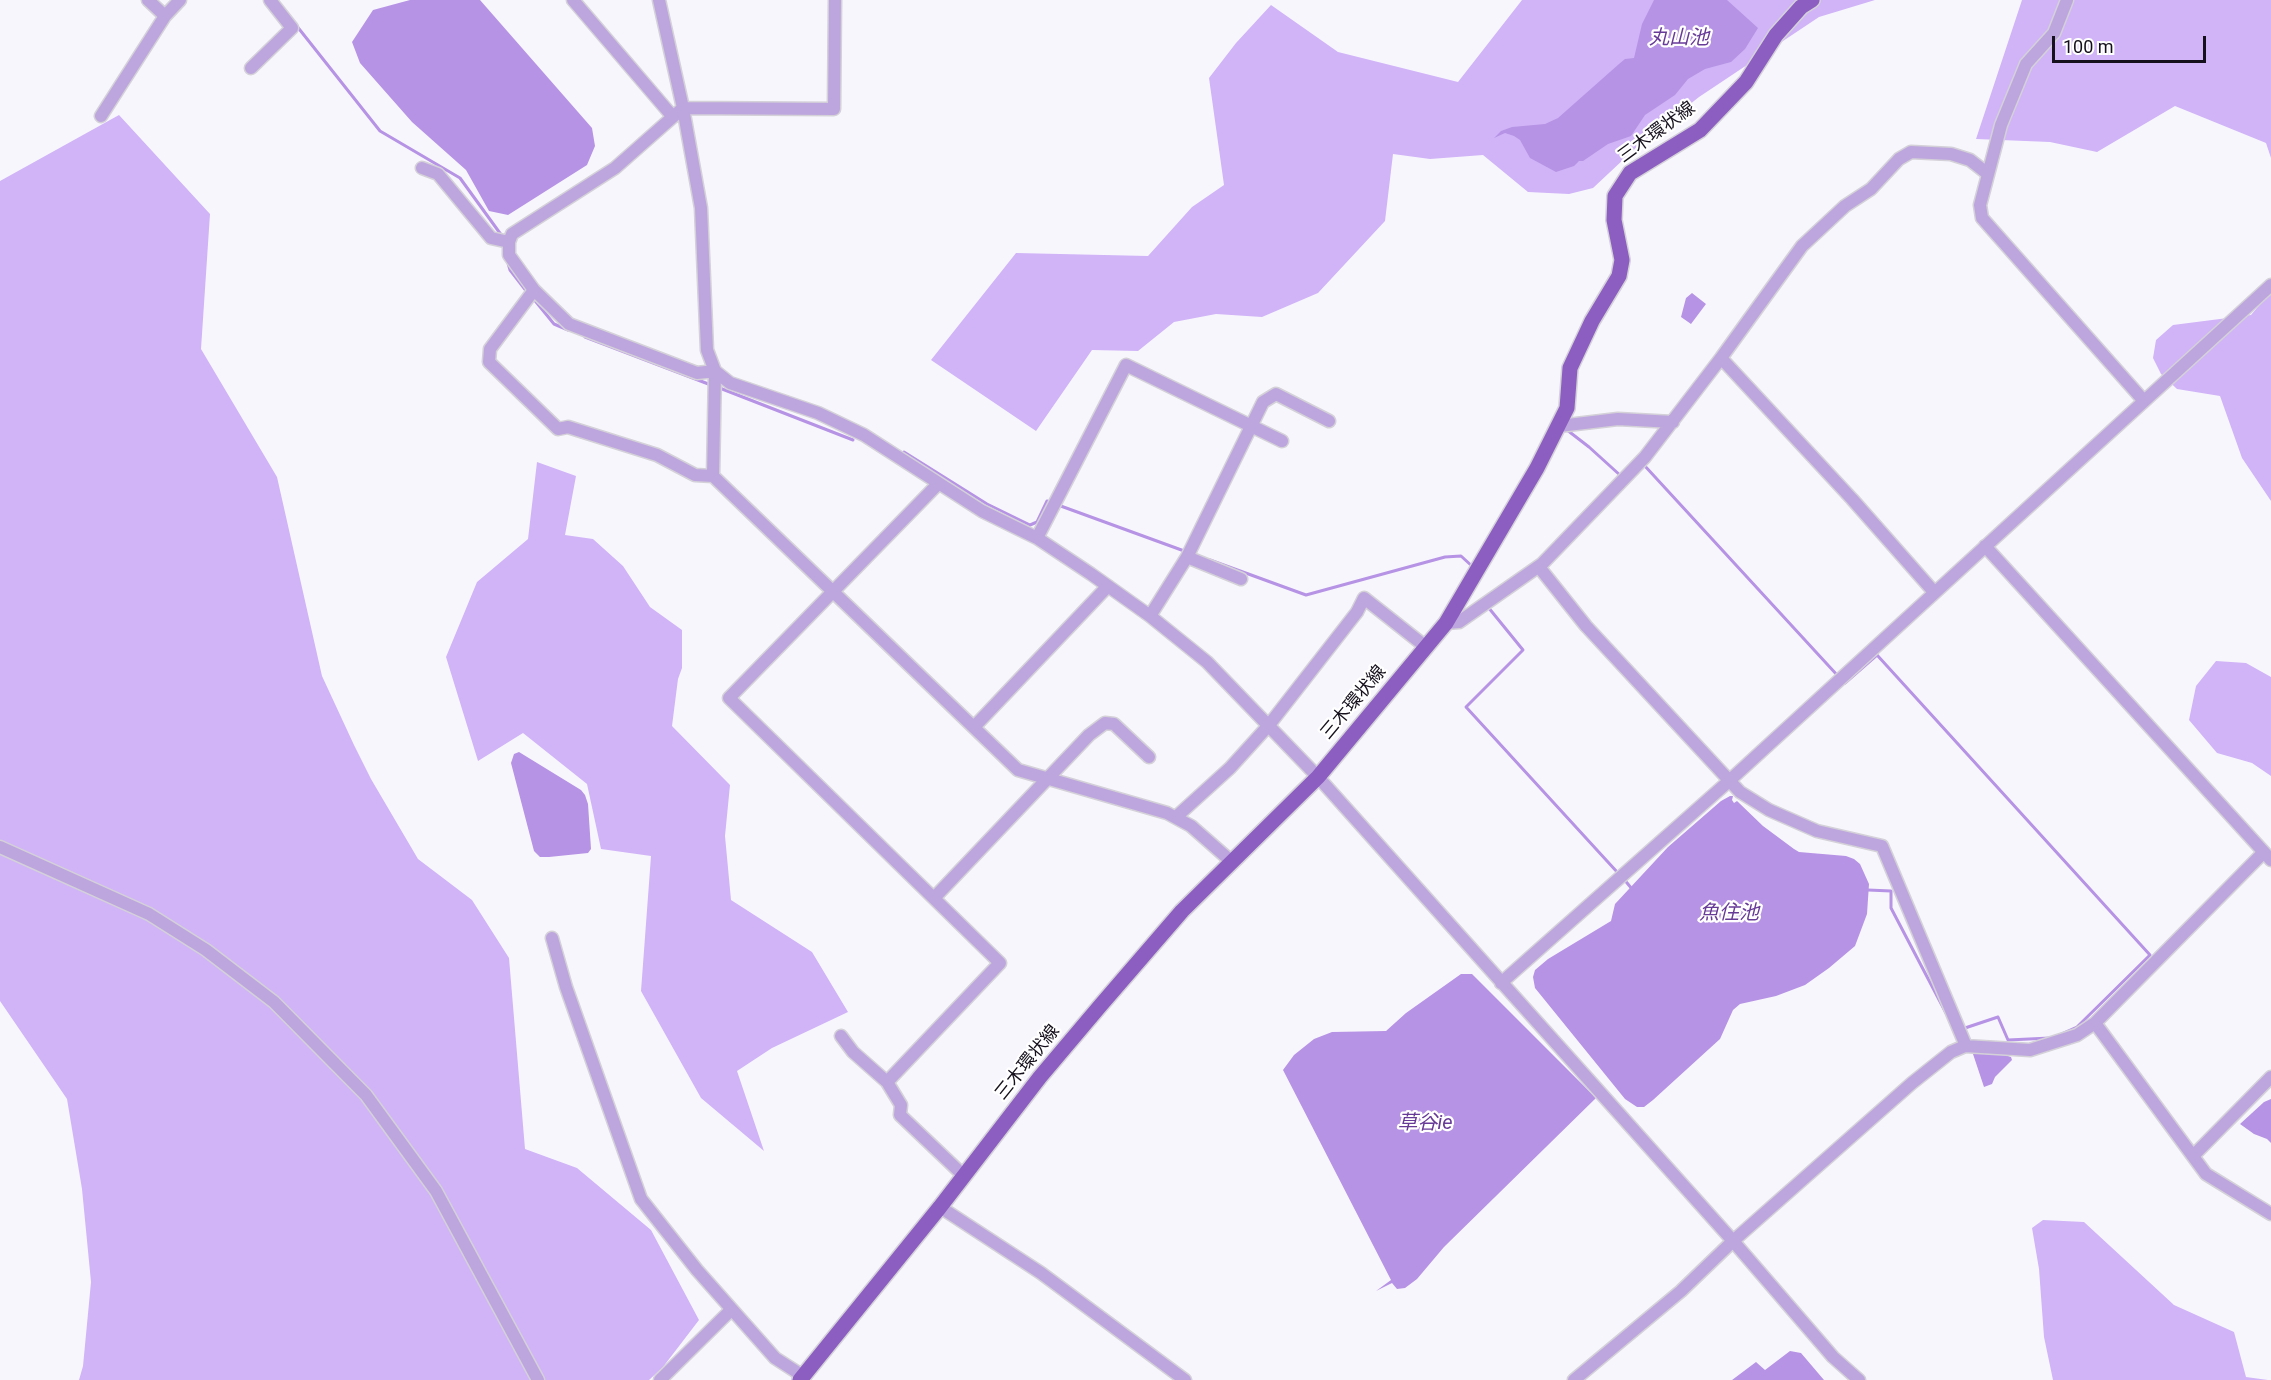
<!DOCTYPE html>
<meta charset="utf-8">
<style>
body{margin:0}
#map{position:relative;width:2271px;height:1380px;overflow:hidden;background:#f8f6fd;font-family:Roboto,sans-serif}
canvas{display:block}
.scale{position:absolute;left:2052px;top:36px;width:154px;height:27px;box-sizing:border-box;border:3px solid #15101c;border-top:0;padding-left:8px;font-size:18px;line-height:21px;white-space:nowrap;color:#15101c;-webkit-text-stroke:4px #fff;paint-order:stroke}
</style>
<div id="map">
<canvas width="2271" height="1380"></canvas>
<div class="scale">100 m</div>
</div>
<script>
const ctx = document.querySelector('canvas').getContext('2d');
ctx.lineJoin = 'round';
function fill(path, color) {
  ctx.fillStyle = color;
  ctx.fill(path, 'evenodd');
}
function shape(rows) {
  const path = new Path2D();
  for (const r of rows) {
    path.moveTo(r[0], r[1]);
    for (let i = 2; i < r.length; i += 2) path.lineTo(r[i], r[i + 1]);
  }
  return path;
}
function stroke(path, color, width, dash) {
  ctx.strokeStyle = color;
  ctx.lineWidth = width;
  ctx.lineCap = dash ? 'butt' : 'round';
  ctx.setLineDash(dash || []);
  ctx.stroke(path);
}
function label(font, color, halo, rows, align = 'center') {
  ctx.font = font + ' Roboto,"Noto Sans JP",sans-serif';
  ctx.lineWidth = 4.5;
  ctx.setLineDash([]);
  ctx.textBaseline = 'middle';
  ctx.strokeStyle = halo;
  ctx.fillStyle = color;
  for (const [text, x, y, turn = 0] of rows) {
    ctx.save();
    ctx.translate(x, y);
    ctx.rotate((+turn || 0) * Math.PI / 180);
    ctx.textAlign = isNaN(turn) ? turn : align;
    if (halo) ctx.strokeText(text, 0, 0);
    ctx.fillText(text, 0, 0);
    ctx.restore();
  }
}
const forest = shape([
 [1522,0,1875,0,1819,17,1699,97,1640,144,1593,188,1569,194,1528,192,1483,155,1430,159,1393,154,1385,221,1318,293,1262,317,1216,314,1174,322,1138,351,1092,350,1036,431,931,360,1016,253,1148,256,1192,207,1224,185,1209,78,1236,43,1271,5,1338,52,1458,82],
 [2022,0,2271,0,2271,158,2266,143,2175,106,2097,152,2050,142,1976,139],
 [119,115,210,214,201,349,277,477,322,676,354,745,371,779,418,859,472,900,509,958,525,1149,577,1168,651,1230,699,1320,663,1367,649,1380,79,1380,83,1366,91,1282,82,1189,67,1099,0,1001,0,181],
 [2271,291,2271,501,2242,458,2220,396,2177,389,2161,374,2153,358,2156,340,2173,325,2251,315],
 [537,462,576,476,565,535,593,539,623,566,650,607,682,630,682,668,678,679,672,726,730,785,725,836,731,900,812,952,848,1012,772,1048,737,1071,764,1151,701,1098,641,991,651,856,601,849,587,784,523,733,478,761,446,657,477,582,528,539],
 [2216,661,2246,663,2271,677,2271,776,2252,763,2217,753,2189,720,2196,686],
 [2043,1220,2084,1222,2174,1305,2234,1332,2246,1377,2268,1380,2053,1380,2044,1337,2039,1269,2032,1228]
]);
const water = shape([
 [410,0,480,0,592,128,595,146,587,165,508,215,489,211,466,170,412,122,360,63,352,42,373,10],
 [1654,0,1727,0,1758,28,1745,49,1731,62,1705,69,1688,79,1675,95,1645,115,1631,136,1608,144,1583,161,1579,161,1574,166,1556,172,1530,158,1520,140,1514,136,1505,133,1494,138,1501,131,1512,127,1545,124,1558,118,1619,64,1625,59,1634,58,1642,24],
 [1692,293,1706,304,1691,324,1681,317,1686,298],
 [519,752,581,790,585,795,588,804,591,849,588,853,549,857,540,857,534,851,511,763,514,754],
 [1730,796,1733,796,1732,800,1734,803,1737,801,1763,826,1794,849,1799,852,1846,856,1854,859,1860,864,1869,884,1867,914,1855,946,1829,968,1805,985,1776,996,1740,1004,1733,1010,1720,1039,1709,1049,1653,1100,1644,1107,1637,1107,1625,1099,1535,988,1533,977,1535,970,1548,959,1611,921,1615,904,1668,847,1721,801],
 [1461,974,1472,974,1596,1098,1444,1247,1417,1279,1405,1288,1397,1289,1392,1283,1376,1291,1391,1280,1283,1070,1294,1055,1314,1039,1332,1032,1386,1031,1406,1013],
 [1972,1051,2002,1054,2011,1057,2012,1060,1995,1077,1992,1084,1984,1087],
 [2271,1099,2271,1143,2267,1139,2254,1134,2240,1124,2264,1102],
 [1790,1351,1801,1353,1824,1380,1732,1380,1756,1362,1765,1370]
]);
const stream = shape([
 [296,25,380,131,460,178,502,236],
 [508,263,510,270,527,292],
 [532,297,554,324,568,330],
 [585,337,711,385],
 [717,387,853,440],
 [1567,430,1589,447,1621,476],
 [904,452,987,504,1030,525,1037,522,1047,501,1052,503],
 [1644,465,1838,676],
 [1058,505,1187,552],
 [1210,560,1306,595,1445,557,1461,556,1473,567],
 [1488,607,1523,650,1466,707,1618,873],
 [1842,681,1845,683,1877,655,2150,955,2077,1027,2059,1035],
 [1623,878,1632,889],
 [1868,890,1891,891,1891,908,1946,1013],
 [1962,1029,1998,1017,2008,1040,2050,1038]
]);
const minor = shape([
 [148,0,165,16],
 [573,0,673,117],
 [659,0,683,108,701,208,707,350,715,371,730,383,818,413,864,435,982,511,1037,538,1091,574,1150,616,1207,662,1318,777,1733,1241,1833,1357,1859,1380],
 [835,0,834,109,683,108,615,168,512,234,509,242,509,255,534,290,569,324,697,373,715,371,713,476,1018,770,1167,813,1191,826,1232,862],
 [2067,0,2054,33,2026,64,2001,125,1980,205,1982,218,2144,401],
 [251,68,292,28,270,0],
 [101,116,165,16,180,0],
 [422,168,438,174,491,238,509,242],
 [534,290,490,349,489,362,558,429,568,427,657,455,695,475,713,476],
 [1721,358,1852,499,1934,592],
 [1559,426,1618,419,1673,422],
 [1037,538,1126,365,1282,441],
 [1985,546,2271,860],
 [1187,557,1241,579],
 [1539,567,1586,626,1740,792,1769,810,1817,831,1882,846,1966,1046],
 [1150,616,1187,557,1263,402,1276,394,1329,421],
 [1446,623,1459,622,1542,564,1645,457,1721,358,1802,246,1845,206,1871,189,1899,159,1911,152,1951,154,1970,160,1988,174],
 [974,727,1108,586],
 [1176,817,1230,768,1269,725,1357,612,1364,598,1426,647],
 [0,847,149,914,206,950,274,1002,366,1095,436,1191,538,1380],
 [934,898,1089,735,1105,723,1114,724,1149,757],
 [552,938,566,987,641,1199,697,1270,775,1358,803,1376],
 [1501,983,1729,781,2271,285],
 [2095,1023,2206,1174,2271,1214],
 [841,1036,853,1052,887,1082,901,1105,900,1115,964,1176],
 [887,1082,1000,963,729,698,938,484],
 [2193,1156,2271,1077],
 [940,1207,1041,1273,1185,1380],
 [660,1380,731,1310],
 [1574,1380,1681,1291,1733,1241,1912,1083,1951,1052,1965,1046,2030,1050,2077,1035,2095,1023,2264,852]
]);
const major = shape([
 [800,1380,940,1207,1040,1077,1100,1006,1182,911,1318,777,1446,623,1537,468,1567,408,1570,368,1592,321,1619,276,1622,260,1614,220,1615,196,1630,173,1700,130,1746,82,1776,35,1801,7,1812,0]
]);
const streetNames = [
 ["三木環状線",1657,133,-36],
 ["三木環状線",1354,703,-50],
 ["三木環状線",1028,1063,-51]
];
const waterNames = [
 ["丸山池",1679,39],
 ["魚住池",1729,914],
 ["草谷ie",1425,1124]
];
fill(forest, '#d0b4f7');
fill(water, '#b693e4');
stroke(stream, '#b693e4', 3);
stroke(minor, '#d4d1d9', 15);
stroke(major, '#d4d1d9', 18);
stroke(minor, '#bda6dd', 12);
stroke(major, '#8c5ec1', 15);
label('18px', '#15101c', '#fff', streetNames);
label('italic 20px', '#683a98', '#fff', waterNames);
</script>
